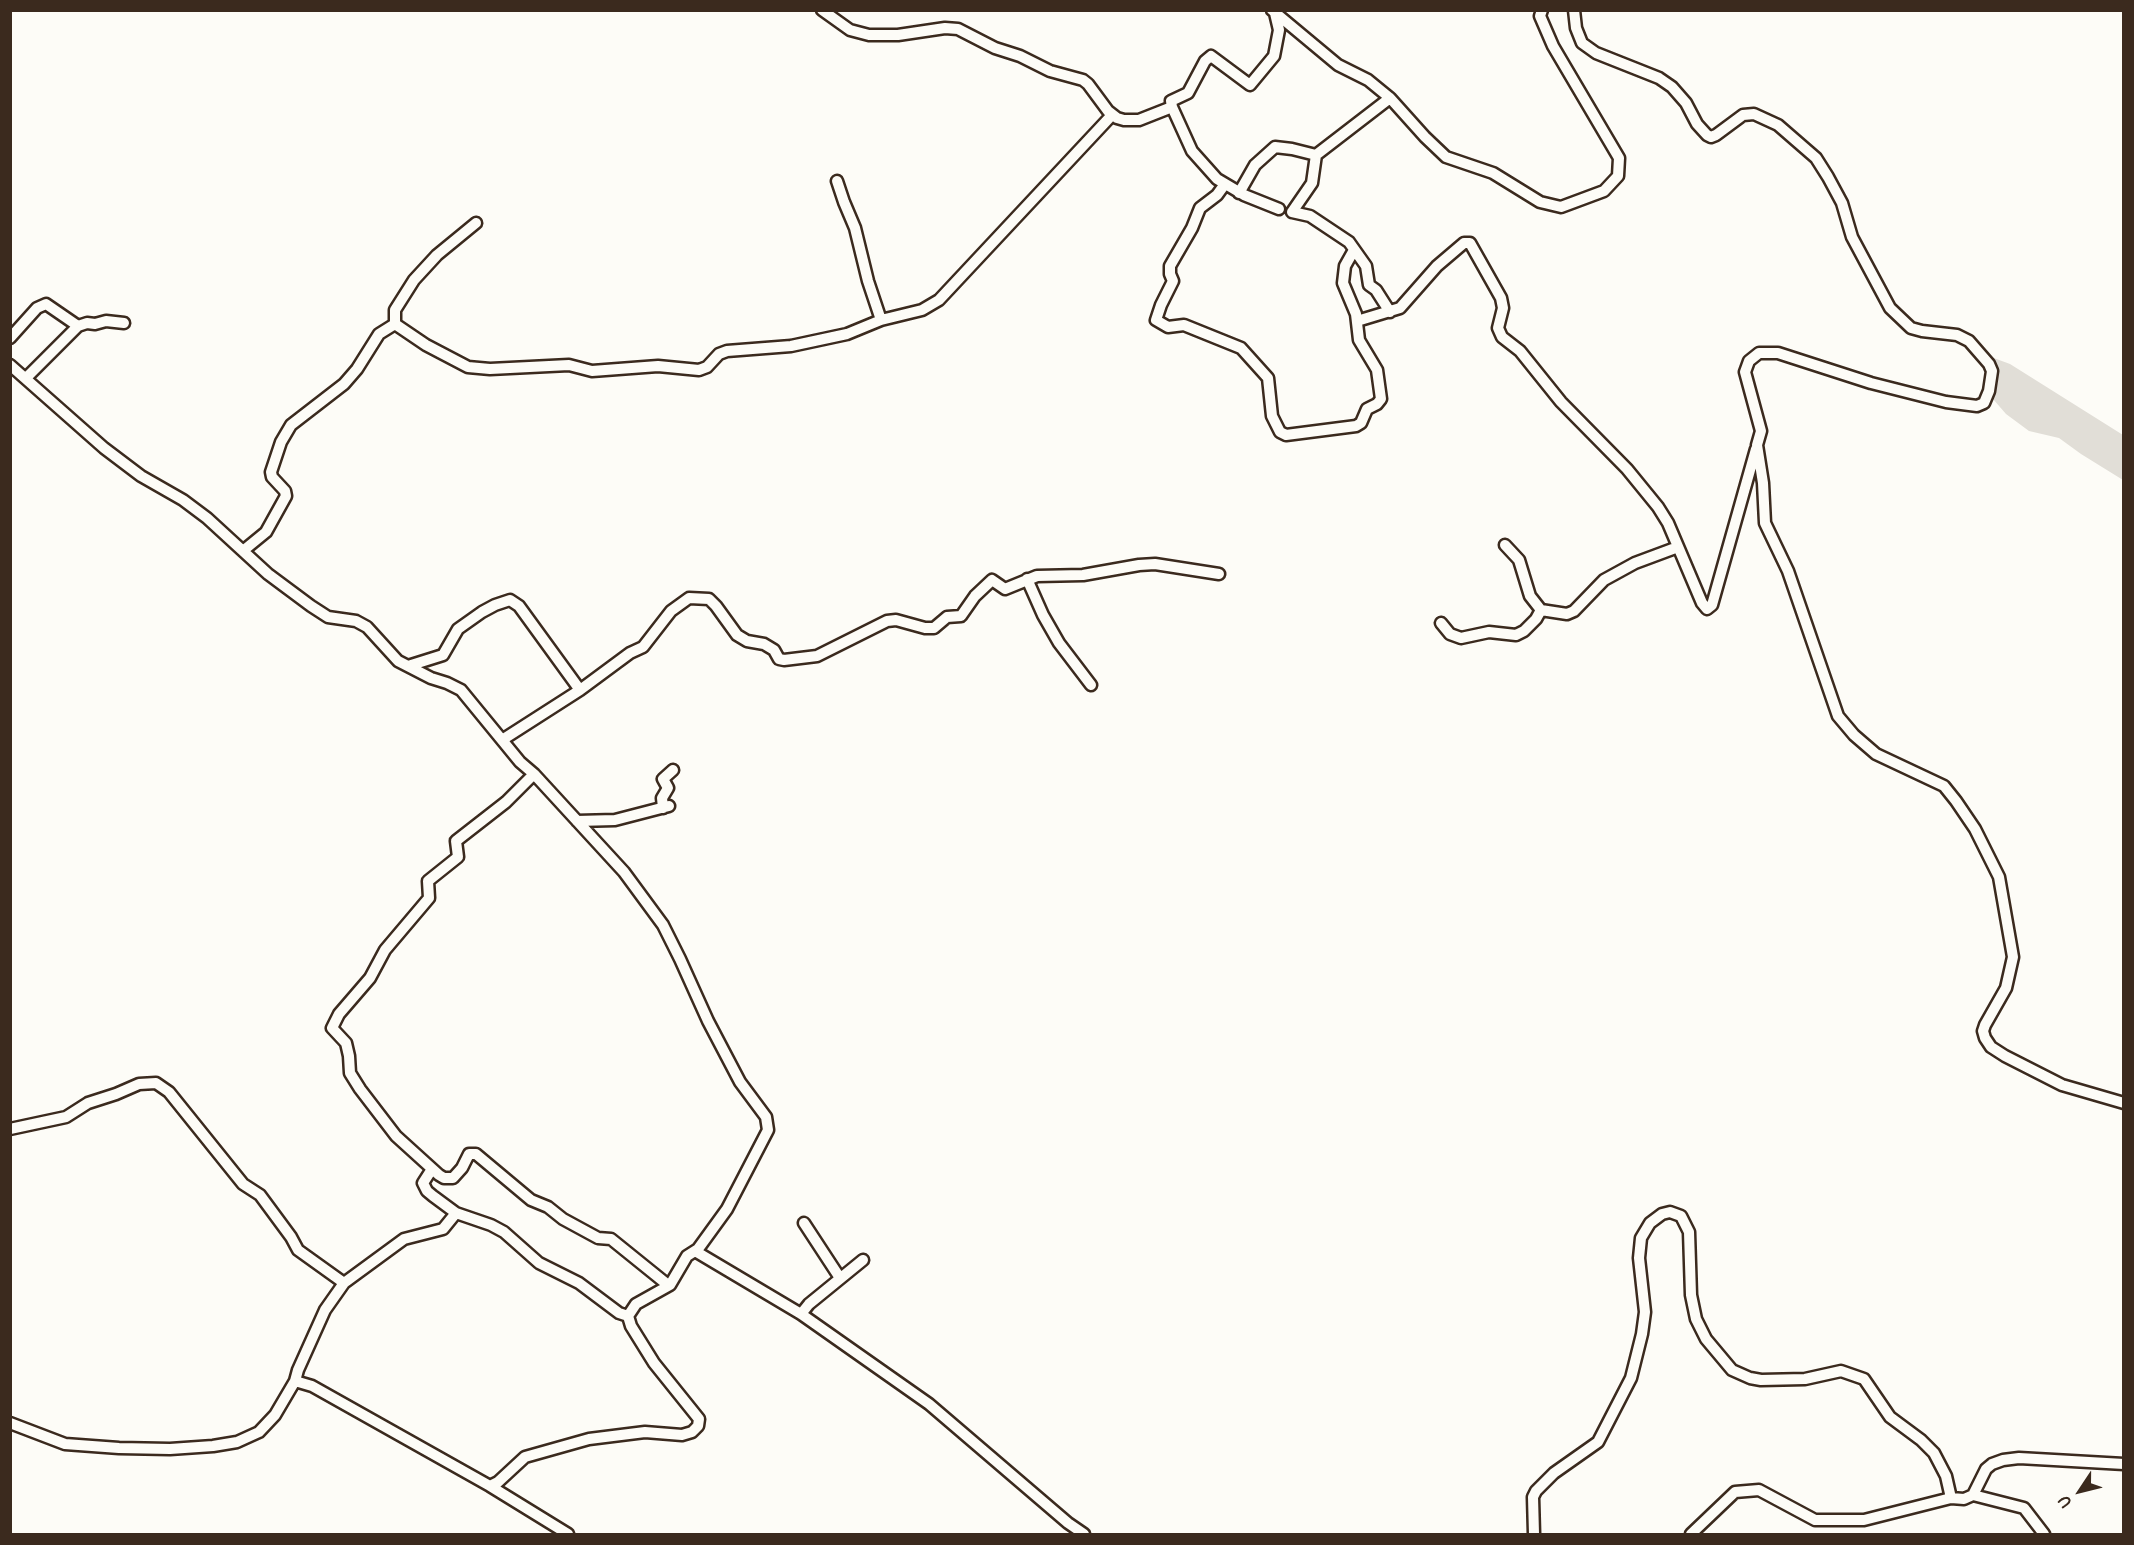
<!DOCTYPE html>
<style>
body{margin:0}
#map{position:relative;width:2134px;height:1545px;overflow:hidden;background:#fdfcf7;font-family:Pangolin,sans-serif}
canvas{display:block}
.frame{position:absolute;inset:0;border:12px solid #3b2a1e;pointer-events:none}
.north{position:absolute;left:2050px;top:1461px;width:60px;height:60px;-webkit-text-stroke:4px #fdfcf7;paint-order:stroke;rotate:235deg;font-size:16px;font-weight:700;line-height:24px;text-align:center;color:#3b2a1e}
.north::after{content:'';display:block;margin:auto;width:21px;height:27px;background:#3b2a1e;clip-path:polygon(50% 0,100% 100%,50% 72%,0 100%)}
</style>
<div id="map">
<canvas width="2134" height="1545"></canvas>
<div class="frame"></div>
<div class="north">U</div>
</div>
<script>
const ctx = document.querySelector('canvas').getContext('2d');
ctx.lineJoin = 'round';
function fill(path, color) {
  ctx.fillStyle = color;
  ctx.fill(path, 'evenodd');
}
function shape(rows) {
  const path = new Path2D();
  for (const r of rows) {
    path.moveTo(r[0], r[1]);
    for (let i = 2; i < r.length; i += 2) path.lineTo(r[i], r[i + 1]);
  }
  return path;
}
function stroke(path, color, width, dash) {
  ctx.strokeStyle = color;
  ctx.lineWidth = width;
  ctx.lineCap = dash ? 'butt' : 'round';
  ctx.setLineDash(dash || []);
  ctx.stroke(path);
}
const green = shape([
 [1964,347,2010,364,2123,435,2123,480,2081,454,2059,438,2029,431,2006,414,1993,399,1988,373]
]);
const street = shape([
 [822,10,850,30,869,35,898,35,945,28,958,29,995,48,1020,56,1050,71,1083,80,1088,84,1108,111,1117,118,1124,120,1139,120,1172,107,1192,151,1217,179,1244,195,1279,209],
 [1272,10,1338,65,1368,80,1390,98,1425,137,1446,157,1493,173,1540,202,1561,207,1604,191,1618,176,1619,158,1553,46,1540,16,1542,10],
 [1574,10,1576,28,1582,43,1596,53,1659,78,1672,87,1686,103,1697,124,1707,135,1711,137,1716,135,1743,115,1754,114,1778,125,1816,158,1828,177,1842,203,1852,237,1890,308,1911,328,1922,331,1957,335,1969,341,1989,364,1992,371,1989,391,1984,403,1977,406,1946,402,1871,383,1778,353,1759,353,1749,361,1745,372,1761,431,1757,445,1763,483,1765,523,1788,571,1838,716,1854,735,1876,754,1944,786,1956,801,1975,829,1999,877,2013,957,2006,988,1985,1025,1983,1031,1985,1038,1991,1047,2005,1056,2062,1085,2124,1103],
 [1172,107,1171,101,1188,93,1205,61,1211,56,1250,85,1274,56,1279,30,1275,13],
 [837,181,844,202,855,228,868,281,881,320],
 [1225,184,1217,195,1200,208,1192,228,1170,266,1170,274,1173,281,1161,305,1156,320,1168,327,1184,325,1241,348,1268,378,1272,416,1280,432,1286,435,1356,426,1361,423,1367,409,1377,404,1381,399,1377,370,1359,340,1356,314,1343,283,1345,266,1354,250],
 [1239,193,1255,165,1275,147,1292,149,1316,155],
 [1292,212,1312,183,1316,155,1390,98],
 [1292,212,1310,216,1349,242,1366,266,1369,285,1376,290,1390,312],
 [1357,321,1400,308,1437,266,1464,243,1470,243,1501,298,1503,308,1498,328,1502,337,1520,351,1561,402,1627,469,1658,507,1668,523,1702,603,1707,609,1712,605,1756,449],
 [395,324,395,310,414,280,437,255,476,223],
 [10,338,37,308,46,304,78,326],
 [10,365,104,448,141,476,183,500,207,518,268,574,311,606,328,617,356,621,367,627,398,661,431,678,447,683,461,690,520,762,534,774,624,872,663,925,680,959,708,1021,740,1082,766,1117,768,1130,727,1209,698,1249,687,1256,670,1285,636,1304,628,1316,631,1326,654,1363,699,1419,698,1426,692,1432,682,1435,645,1432,589,1439,525,1457,498,1482,490,1486,312,1386,295,1381,275,1415,259,1432,237,1442,213,1446,170,1449,119,1448,65,1444,10,1423],
 [26,378,78,326,87,323,95,324,106,321,124,323],
 [244,550,266,532,286,496,285,491,272,477,271,472,281,442,291,425,344,384,357,369,379,334,395,324,426,345,468,367,490,369,569,365,592,371,658,366,699,370,707,367,719,354,727,351,791,346,847,334,881,320,922,310,939,300,1112,115],
 [1027,579,1043,615,1059,643,1091,685],
 [1541,610,1567,614,1574,611,1604,580,1635,563,1678,547],
 [1441,623,1450,634,1461,638,1489,632,1516,635,1524,631,1536,619,1541,610,1530,596,1519,560,1505,545],
 [408,666,443,655,458,629,482,612,495,605,510,600,519,606,580,690],
 [502,740,580,690,630,653,643,647,671,611,689,598,709,599,716,606,737,635,747,641,764,644,774,650,779,659,784,660,817,656,887,621,896,620,925,628,934,628,947,617,961,616,975,596,992,580,1005,589,1037,576,1083,575,1139,565,1155,564,1219,574],
 [534,774,506,802,456,841,458,857,428,881,429,898,385,950,370,978,339,1014,332,1028,346,1043,349,1056,350,1073,360,1089,396,1136,439,1175,444,1178,453,1178,462,1168,469,1154,476,1154,531,1200,548,1207,563,1219,598,1238,611,1239,668,1285],
 [663,808,662,798,668,788,663,779,673,770],
 [577,821,615,820,669,806],
 [10,1129,66,1117,88,1103,116,1094,139,1084,156,1083,169,1092,243,1184,260,1195,291,1237,298,1250,344,1283],
 [432,1169,423,1183,427,1191,433,1196,456,1213,491,1225,504,1232,539,1263,579,1283,619,1313,628,1316],
 [804,1223,840,1278],
 [695,1251,801,1314,929,1404,1068,1523,1084,1534],
 [801,1314,809,1304,863,1260],
 [295,1381,298,1370,325,1310,344,1283,404,1239,443,1229,456,1213],
 [490,1486,568,1534],
 [1973,1495,2024,1508,2044,1534],
 [1534,1534,1533,1497,1536,1491,1554,1473,1598,1442,1631,1378,1642,1334,1645,1312,1639,1258,1641,1238,1650,1223,1662,1214,1670,1212,1681,1216,1689,1232,1691,1295,1696,1319,1706,1339,1732,1370,1750,1378,1761,1380,1805,1379,1841,1371,1864,1379,1890,1417,1921,1440,1934,1453,1946,1476,1951,1498,1964,1499,1973,1495,1986,1469,1992,1464,2003,1460,2019,1458,2124,1464],
 [1691,1534,1735,1492,1759,1490,1815,1520,1864,1520,1951,1498]
]);
fill(green, '#e1ded7');
stroke(street, '#3b2a1e', 15);
stroke(street, '#fdfcf7', 10);
</script>
